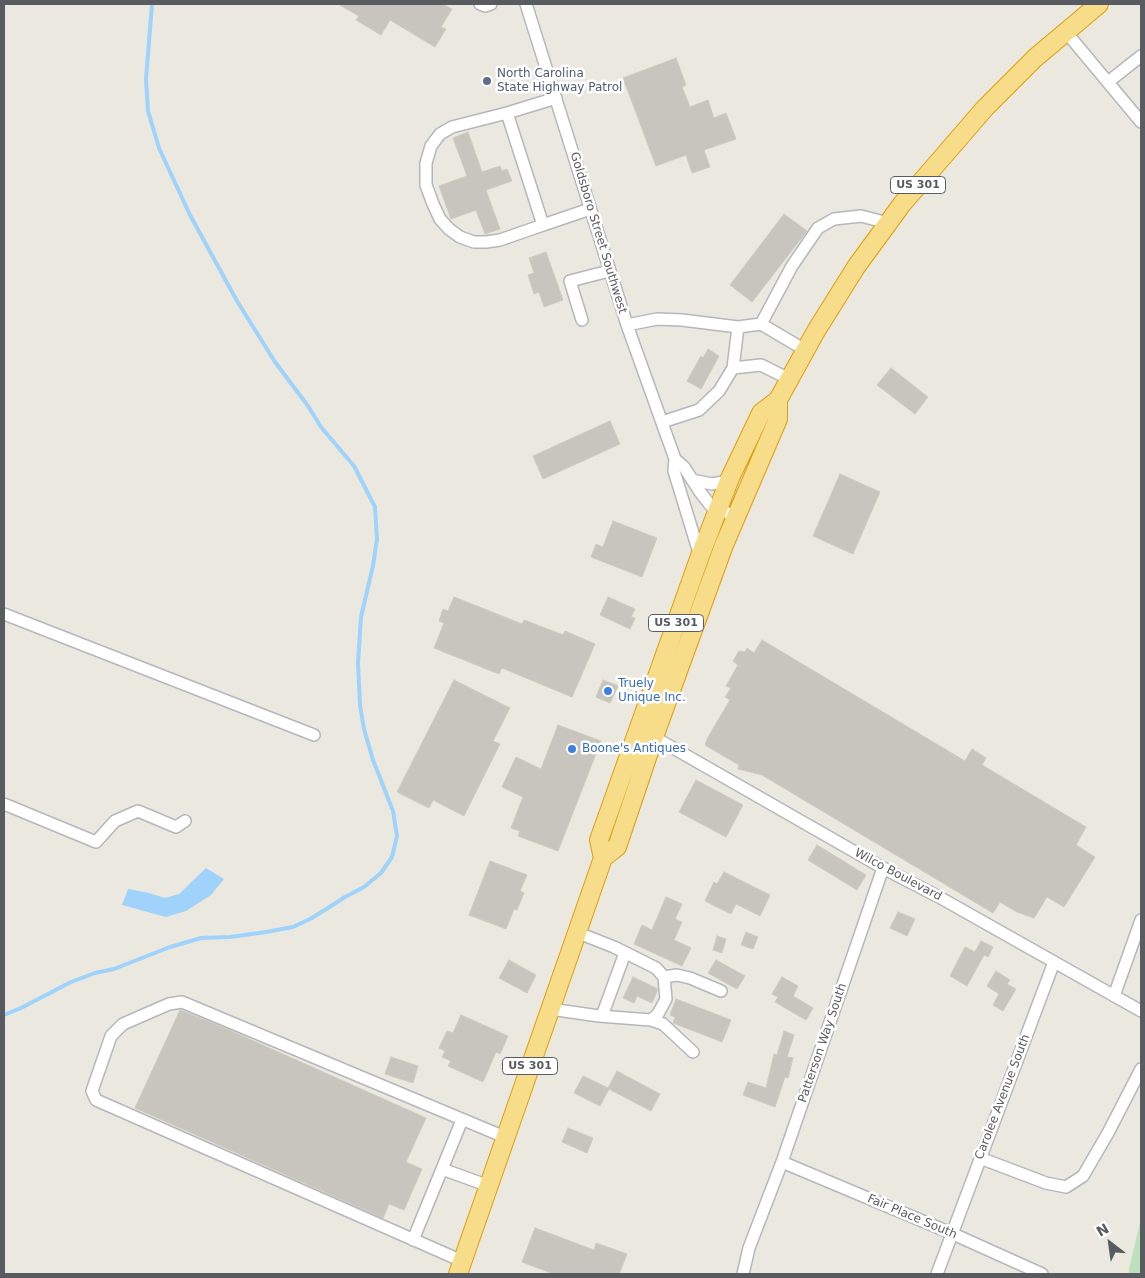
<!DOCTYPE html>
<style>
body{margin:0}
#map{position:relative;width:1145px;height:1278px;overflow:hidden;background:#ebe8df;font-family:"DejaVu Sans",sans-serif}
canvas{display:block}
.frame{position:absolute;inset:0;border:5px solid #585c60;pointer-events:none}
.north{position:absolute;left:1085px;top:1218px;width:50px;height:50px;-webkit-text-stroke:4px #fff;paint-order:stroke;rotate:330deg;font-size:14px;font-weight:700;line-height:20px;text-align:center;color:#585c60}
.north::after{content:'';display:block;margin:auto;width:18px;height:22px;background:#585c60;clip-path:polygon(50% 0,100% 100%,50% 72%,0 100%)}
</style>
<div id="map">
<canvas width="1145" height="1278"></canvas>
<div class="frame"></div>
<div class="north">N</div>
</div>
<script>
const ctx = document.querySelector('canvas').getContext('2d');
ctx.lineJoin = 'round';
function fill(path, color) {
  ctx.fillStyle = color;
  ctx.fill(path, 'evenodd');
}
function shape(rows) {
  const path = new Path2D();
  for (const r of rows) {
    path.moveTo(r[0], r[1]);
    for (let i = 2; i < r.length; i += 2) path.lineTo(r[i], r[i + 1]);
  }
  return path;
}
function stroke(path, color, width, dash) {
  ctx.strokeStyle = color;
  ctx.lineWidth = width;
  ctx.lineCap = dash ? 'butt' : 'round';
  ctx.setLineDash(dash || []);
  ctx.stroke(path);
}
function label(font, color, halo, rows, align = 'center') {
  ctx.font = font + ' "DejaVu Sans",sans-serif';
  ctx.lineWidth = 5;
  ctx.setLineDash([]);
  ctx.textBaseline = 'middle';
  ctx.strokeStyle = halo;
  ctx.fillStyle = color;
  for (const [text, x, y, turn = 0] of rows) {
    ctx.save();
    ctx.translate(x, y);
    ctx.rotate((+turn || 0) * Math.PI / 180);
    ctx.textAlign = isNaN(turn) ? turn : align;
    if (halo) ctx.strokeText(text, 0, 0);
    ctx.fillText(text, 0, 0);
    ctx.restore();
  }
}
const green = shape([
 [1141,1218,1141,1274,1129,1274,1129,1269]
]);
const water = shape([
 [206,868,224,879,211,895,186,911,166,917,122,905,128,889,149,893,165,898,179,894]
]);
const stream = shape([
 [4,1015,21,1008,71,982,95,973,114,969,170,947,201,938,230,937,266,932,293,927,312,918,345,897,364,887,381,873,392,857,397,836,393,811,373,760,364,729,360,705,358,663,361,617,373,566,377,539,375,507,354,466,321,427,308,406,275,362,237,301,190,215,159,148,148,111,146,79,152,4]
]);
const building = shape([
 [338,4,442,4,452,9,441,27,446,29,435,47,390,20,381,35,356,20,359,16,338,4],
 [676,58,686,85,682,87,690,107,708,100,714,118,726,113,736,139,704,150,710,167,692,173,686,155,656,166,623,78,676,58],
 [468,132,482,172,500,166,502,171,507,169,512,181,486,190,500,229,485,234,476,210,451,219,439,186,467,176,453,138,468,132],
 [784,214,807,231,752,302,730,285,784,214],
 [546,252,563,300,544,307,539,292,534,294,528,275,534,273,529,258,546,252],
 [708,349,719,356,701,389,687,381,701,356,703,358,708,349],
 [891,368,928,397,915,414,877,385,891,368],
 [610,421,620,444,543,479,533,456,610,421],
 [840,474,880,492,853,554,813,536,840,474],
 [613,521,657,538,642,577,591,557,596,544,603,547,613,521],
 [454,597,522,624,524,620,563,635,565,631,595,644,572,697,502,668,499,674,434,648,444,623,439,621,443,609,448,611,454,597],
 [608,597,635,609,631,617,635,618,630,629,600,615,608,597],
 [762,640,965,761,972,749,986,758,982,765,1086,827,1076,845,1095,857,1064,907,1047,897,1034,918,1017,912,1000,902,993,913,762,775,738,769,739,765,705,745,708,737,730,700,725,697,731,688,726,686,738,665,733,661,739,651,745,652,747,648,754,653,762,640],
 [454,680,510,708,493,741,500,744,464,816,433,800,429,808,397,792,454,680],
 [603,680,618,686,610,703,596,697,603,680],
 [558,725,601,741,558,851,518,836,520,831,511,828,523,797,502,787,516,757,541,769,558,725],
 [696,780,743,805,726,837,679,812,696,780],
 [817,845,866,875,857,890,808,860,817,845],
 [490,861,527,875,520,891,524,893,517,910,514,909,506,929,469,915,490,861],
 [724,872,770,895,760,916,736,904,731,914,705,901,714,882,717,884,724,872],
 [666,897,682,904,675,919,682,922,674,940,691,948,682,966,634,944,642,925,652,930,666,897],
 [898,912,915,919,907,936,890,928,898,912],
 [746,932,758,937,753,949,741,945,746,932],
 [717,936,726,939,722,953,713,950,717,936],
 [981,941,993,947,988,957,984,955,967,986,950,976,965,947,975,952,981,941],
 [509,960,536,975,527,993,499,978,509,960],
 [716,960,745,976,737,989,708,973,716,960],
 [996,971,1010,980,1007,984,1016,989,1003,1011,993,1005,999,994,987,986,996,971],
 [633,977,658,989,652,1003,637,996,634,1003,623,998,633,977],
 [782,977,798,986,793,996,813,1008,806,1020,775,1002,778,997,772,994,782,977],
 [676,999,731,1020,722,1042,673,1023,675,1017,670,1015,676,999],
 [180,1010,218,1025,426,1118,406,1162,422,1169,404,1210,389,1204,383,1218,135,1108,180,1010],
 [461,1015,508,1036,500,1054,496,1052,483,1082,448,1066,451,1061,442,1057,445,1051,439,1048,447,1031,453,1033,461,1015],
 [784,1031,794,1035,787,1057,793,1058,788,1078,785,1077,775,1107,743,1095,748,1082,766,1088,774,1054,777,1055,784,1031],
 [391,1057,418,1066,413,1083,385,1074,391,1057],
 [617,1071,660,1094,651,1111,609,1089,600,1106,574,1093,583,1076,608,1088,617,1071],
 [568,1128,593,1138,587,1153,562,1142,568,1128],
 [535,1228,594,1250,596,1243,627,1254,619,1274,554,1274,522,1262,535,1228]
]);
const minor = shape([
 [480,4,485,6,491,4],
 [526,4,627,325,675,459,674,471,700,556],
 [1066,32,1141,122],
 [1108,82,1141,56],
 [556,98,507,113,543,225,590,209],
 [507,113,452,127,440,134,431,146,426,163,426,185,433,204,440,219,449,229,460,237,474,242,486,242,500,240,543,225],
 [582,320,570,281,609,271],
 [761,324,792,266,818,228,834,219,861,216,888,223],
 [627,325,657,319,682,320,738,327,733,368,719,391,699,410,662,422],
 [738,327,761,324,805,350],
 [733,368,761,365,789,379],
 [675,459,684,467,700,492,711,506,735,516],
 [692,480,712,484,723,482,730,478],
 [4,614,314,735],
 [654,737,883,868,939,897,1141,1011],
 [4,804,96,842,115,821,138,811,176,827,185,821],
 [664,977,677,975,690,978,721,991],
 [1114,996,1141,920],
 [550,1009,599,1016,651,1020,658,1014,666,999,664,977,656,968,614,947,576,932],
 [602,1016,625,953],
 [651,1020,663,1024,693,1052],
 [980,1158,1046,1183,1066,1187,1083,1176,1108,1133,1141,1069],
 [782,1162,951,1233,1042,1274],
 [442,1169,489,1186],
 [413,1240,462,1120],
 [462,1261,96,1100,92,1091,111,1036,123,1024,169,1004,182,1002,507,1138],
 [743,1274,749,1248,782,1162,883,868],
 [937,1274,1054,962]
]);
const highway = shape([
 [603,858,617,847,654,737,724,545,778,419,778,400],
 [458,1274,603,858,599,840,615,795,700,556,730,478,761,413,778,400,816,331,856,267,902,204,985,108,1035,58,1099,4]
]);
const markers = [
 [487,81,5,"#5c6f8a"],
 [608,691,5,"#3f7fe0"],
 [572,749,5,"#3f7fe0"]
];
const shields = [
 [918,185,55],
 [676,623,55],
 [530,1066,55]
];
const shieldNames = [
 ["US 301",918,185],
 ["US 301",676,623],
 ["US 301",530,1066]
];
const serviceNames = [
 ["North Carolina",497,74],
 ["State Highway Patrol",497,88]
];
const streetNames = [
 ["Goldsboro Street Southwest",598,233,73],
 ["Wilco Boulevard",898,875,28],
 ["Patterson Way South",823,1043,-71],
 ["Carolee Avenue South",1003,1097,-69],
 ["Fair Place South",912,1217,23]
];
const shopNames = [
 ["Truely",618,684],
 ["Unique Inc.",618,698],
 ["Boone's Antiques",582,749]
];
fill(green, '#bce2bc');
fill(water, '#9fd3fb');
stroke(stream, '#9fd3fb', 4);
fill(building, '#c8c5bf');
stroke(building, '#cfcabe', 1);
stroke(minor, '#b5b7bc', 14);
stroke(highway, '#e09d0a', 20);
stroke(minor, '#fff', 11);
stroke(highway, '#f7dc8a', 18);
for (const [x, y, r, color] of markers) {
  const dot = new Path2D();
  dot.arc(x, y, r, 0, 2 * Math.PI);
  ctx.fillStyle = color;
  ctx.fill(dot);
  stroke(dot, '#fff', 2);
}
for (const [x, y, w] of shields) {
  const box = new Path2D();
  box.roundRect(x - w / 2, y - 8.5, w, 17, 4);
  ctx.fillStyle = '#fff';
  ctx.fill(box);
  stroke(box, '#585c60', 1);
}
label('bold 11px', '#585c60', null, shieldNames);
label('12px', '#4e5e75', '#fff', serviceNames, 'left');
label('12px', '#585c60', '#fff', streetNames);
label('12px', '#366cbe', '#fff', shopNames, 'left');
</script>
